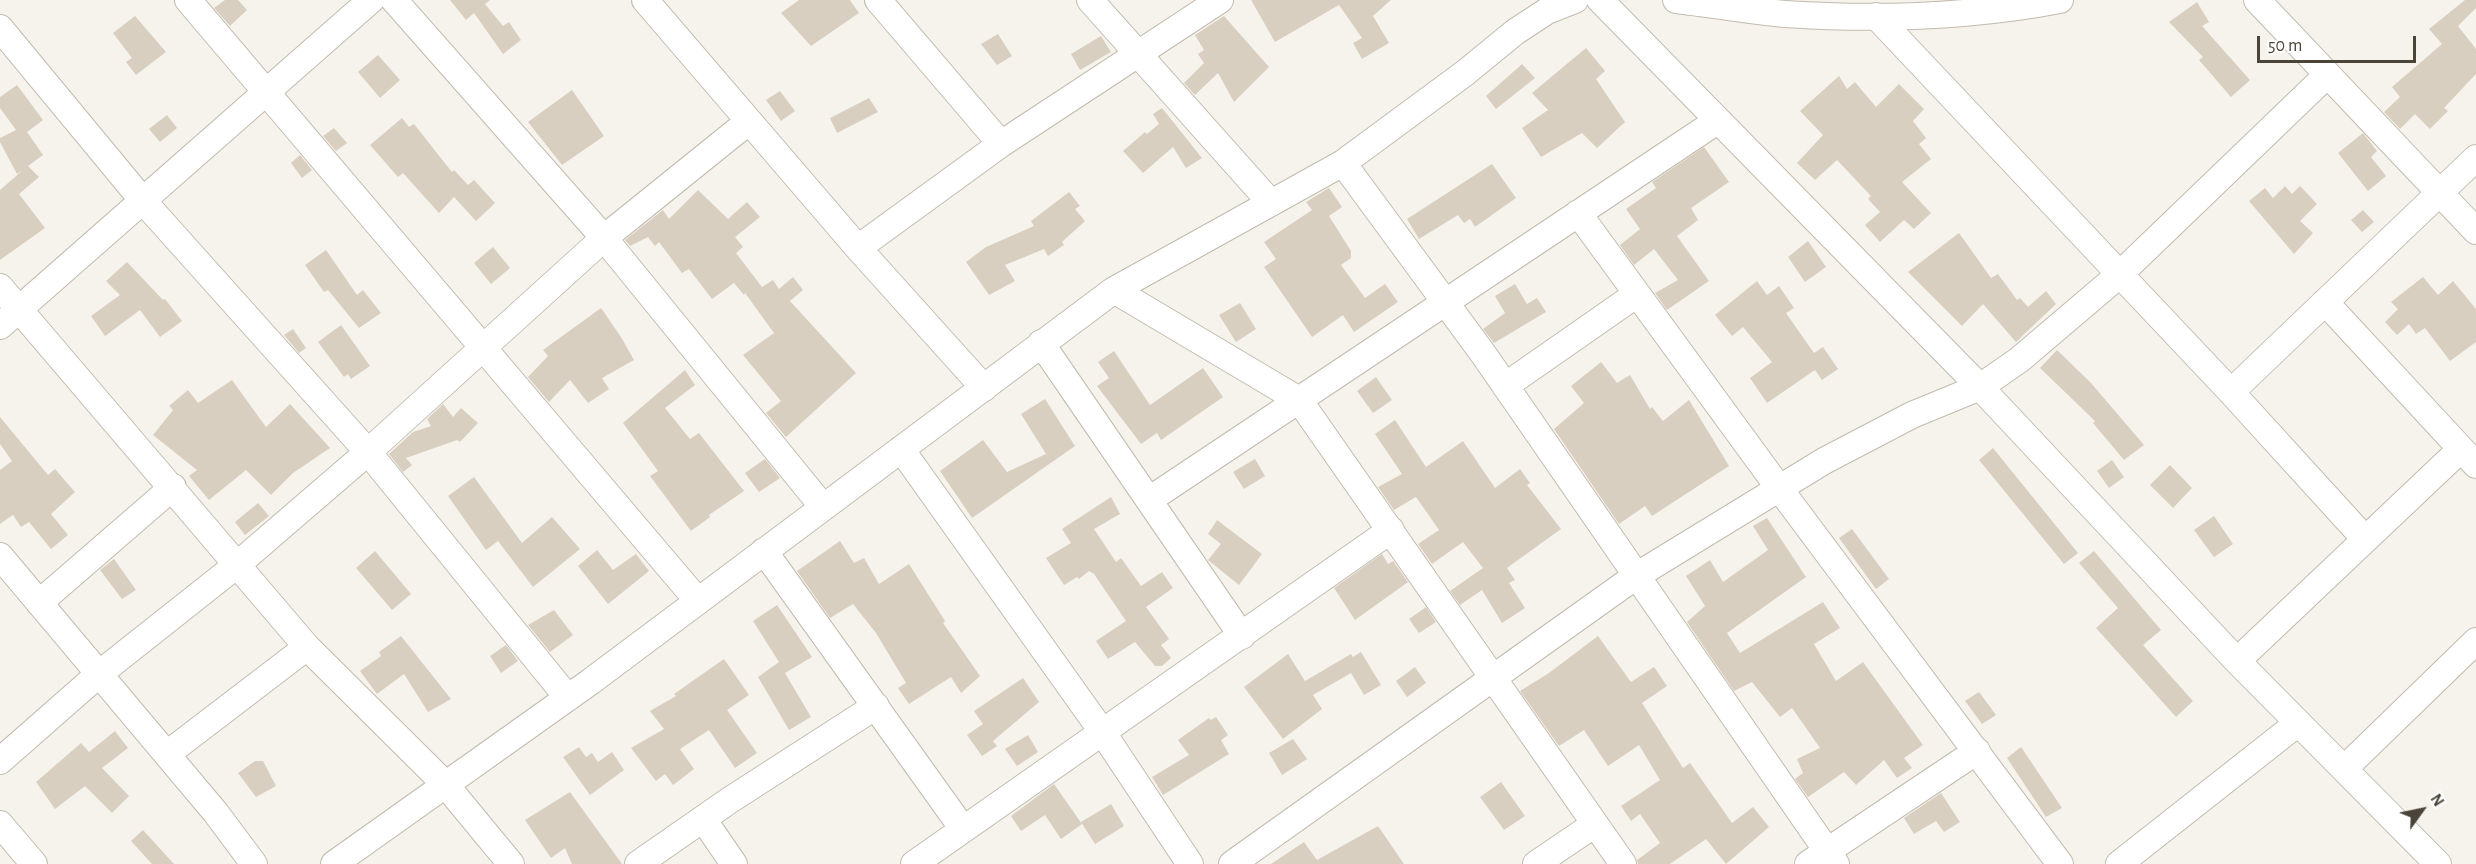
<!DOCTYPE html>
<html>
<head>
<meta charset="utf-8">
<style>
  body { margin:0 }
  #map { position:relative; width:2476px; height:864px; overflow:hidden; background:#f6f3ec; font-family:"Alegreya Sans",sans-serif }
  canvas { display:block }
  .north { position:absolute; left:2392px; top:780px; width:60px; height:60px; -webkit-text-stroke:4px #fff; paint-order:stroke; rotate:57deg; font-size:16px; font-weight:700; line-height:24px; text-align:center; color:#4b4439 }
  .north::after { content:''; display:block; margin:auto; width:21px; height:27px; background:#4b4439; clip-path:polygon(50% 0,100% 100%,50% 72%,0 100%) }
  .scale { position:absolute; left:2257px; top:36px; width:159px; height:27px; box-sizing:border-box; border:3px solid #4b4439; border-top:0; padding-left:8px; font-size:18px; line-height:21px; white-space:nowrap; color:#4b4439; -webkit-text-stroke:4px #fff; paint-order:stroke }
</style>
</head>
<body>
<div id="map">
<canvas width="2476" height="864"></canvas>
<div class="north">N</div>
<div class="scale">50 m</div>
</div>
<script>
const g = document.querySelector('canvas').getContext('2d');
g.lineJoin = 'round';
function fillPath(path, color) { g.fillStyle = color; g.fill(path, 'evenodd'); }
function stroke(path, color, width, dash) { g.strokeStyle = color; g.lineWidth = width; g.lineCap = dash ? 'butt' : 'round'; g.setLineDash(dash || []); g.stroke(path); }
fillPath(new Path2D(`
  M 225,0 L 238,0 L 247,10 L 230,26 L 214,8 Z
  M 450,0 L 490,0 L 485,4 L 503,26 L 509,22 L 521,40 L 503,54 L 474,13 L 466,20 Z
  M 799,0 L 850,0 L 859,13 L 811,46 L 781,13 Z
  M 1251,0 L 1391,0 L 1373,16 L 1389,43 L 1362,59 L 1353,43 L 1362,38 L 1339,5 L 1275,42 Z
  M 2465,0 L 2476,0 L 2476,8 L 2458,26 L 2476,49 L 2476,74 L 2444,108 L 2448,111 L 2430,129 L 2415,114 L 2400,129 L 2384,112 L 2400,97 L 2392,87 L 2442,44 L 2429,29 Z
  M 2197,2 L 2209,22 L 2202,26 L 2250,80 L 2231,97 L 2199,60 L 2203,57 L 2169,22 Z
  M 135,16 L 166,52 L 136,75 L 126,62 L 132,58 L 113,33 Z
  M 1224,16 L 1269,67 L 1234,102 L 1218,73 L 1195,95 L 1184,83 L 1204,63 L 1198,54 L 1204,50 L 1195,35 Z
  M 998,34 L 1012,56 L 997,65 L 981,44 Z
  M 1101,36 L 1111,52 L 1080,70 L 1071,54 Z
  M 1586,48 L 1605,71 L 1596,79 L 1625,122 L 1597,148 L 1582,133 L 1541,157 L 1522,128 L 1548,110 L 1532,93 Z
  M 378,55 L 400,80 L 380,98 L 358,72 Z
  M 1522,64 L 1535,78 L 1496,109 L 1486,96 Z
  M 1839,76 L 1847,89 L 1855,82 L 1876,107 L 1899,84 L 1924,109 L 1913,121 L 1926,138 L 1919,144 L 1931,159 L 1902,182 L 1931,213 L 1914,229 L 1904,220 L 1880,242 L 1865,225 L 1880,212 L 1868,199 L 1871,196 L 1837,160 L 1815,180 L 1797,163 L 1823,135 L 1800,111 Z
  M 17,85 L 43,120 L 27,132 L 43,155 L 28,166 L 39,177 L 19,194 L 45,228 L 0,260 L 0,190 L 23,170 L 17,174 L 0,142 L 0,138 L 16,130 L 0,108 L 0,97 Z
  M 572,90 L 604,136 L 562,165 L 528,122 Z
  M 780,91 L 795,111 L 781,121 L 766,100 Z
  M 869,98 L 878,112 L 837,133 L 830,118 Z
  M 1162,108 L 1202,158 L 1186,168 L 1173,147 L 1143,173 L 1123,151 L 1145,132 L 1147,134 L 1159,124 L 1153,114 Z
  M 167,115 L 177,128 L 160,142 L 149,129 Z
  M 402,118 L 409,127 L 414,124 L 452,172 L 454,170 L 468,185 L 474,180 L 495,203 L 476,221 L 454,197 L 439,213 L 403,173 L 398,177 L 370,145 Z
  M 334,128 L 347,143 L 336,151 L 323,136 Z
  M 2363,133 L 2377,151 L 2371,157 L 2386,176 L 2368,191 L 2338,153 Z
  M 1704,147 L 1729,182 L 1691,208 L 1698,220 L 1677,236 L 1709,281 L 1667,310 L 1655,293 L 1678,280 L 1654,249 L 1634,265 L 1620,245 L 1640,229 L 1626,209 L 1656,188 L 1652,182 Z
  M 300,155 L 312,170 L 302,178 L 291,163 Z
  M 1492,164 L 1516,198 L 1475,227 L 1470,219 L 1464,223 L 1458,215 L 1419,239 L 1407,219 Z
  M 2285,186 L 2292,194 L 2300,186 L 2317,204 L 2300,221 L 2313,233 L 2294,254 L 2249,201 L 2265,188 L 2273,198 Z
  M 1329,188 L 1342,207 L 1329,216 L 1351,251 L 1351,258 L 1341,265 L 1365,298 L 1385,284 L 1398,302 L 1354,332 L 1343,315 L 1312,337 L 1264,267 L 1276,259 L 1264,242 L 1312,210 L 1306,202 Z
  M 698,190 L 728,219 L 747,202 L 760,217 L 735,237 L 743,247 L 736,253 L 762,287 L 773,280 L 779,289 L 793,277 L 803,290 L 790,301 L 856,373 L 786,437 L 766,413 L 781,401 L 743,355 L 774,333 L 745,293 L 744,295 L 734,283 L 712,299 L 689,269 L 682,273 L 659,242 L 655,246 L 648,237 L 630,246 L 625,240 L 663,210 L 669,219 Z
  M 1069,192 L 1080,206 L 1075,209 L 1085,221 L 1062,242 L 1064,245 L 1048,256 L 1044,249 L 1005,265 L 1015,281 L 989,295 L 966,262 L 986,247 L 1034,226 L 1031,221 Z
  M 2363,210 L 2374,222 L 2362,232 L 2351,220 Z
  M 1959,233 L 1991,278 L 1998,274 L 2017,300 L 2020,298 L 2028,307 L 2046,291 L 2056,304 L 2016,342 L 1983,304 L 1962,326 L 1908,272 Z
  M 1808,241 L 1826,267 L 1805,282 L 1788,257 Z
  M 493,247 L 510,268 L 491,284 L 474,263 Z
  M 326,250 L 357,295 L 363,290 L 381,313 L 359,328 L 328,290 L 324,292 L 305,265 Z
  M 127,262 L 163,300 L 165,299 L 182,321 L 160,337 L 140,310 L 105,336 L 91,316 L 120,295 L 106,281 Z
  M 2423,277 L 2438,295 L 2453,281 L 2476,309 L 2476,342 L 2450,361 L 2425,328 L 2416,334 L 2409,324 L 2397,335 L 2385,322 L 2398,309 L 2391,302 Z
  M 1757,281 L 1767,295 L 1779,286 L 1794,308 L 1786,313 L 1814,353 L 1823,347 L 1838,369 L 1822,380 L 1815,370 L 1767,403 L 1750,378 L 1772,362 L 1743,327 L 1732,336 L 1715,315 Z
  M 1515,284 L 1527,304 L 1537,298 L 1546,312 L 1494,343 L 1483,329 L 1505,313 L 1495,296 Z
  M 1240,303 L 1256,329 L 1236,342 L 1219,315 Z
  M 601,308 L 621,337 L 634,360 L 602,378 L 609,389 L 588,403 L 570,380 L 549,402 L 528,377 L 548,356 L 543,350 Z
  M 341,325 L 370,366 L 351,379 L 348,374 L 344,377 L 318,342 Z
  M 293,329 L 306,348 L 299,353 L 284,335 Z
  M 2057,350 L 2091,383 L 2144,445 L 2124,460 L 2093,423 L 2095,421 L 2040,368 Z
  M 1114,351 L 1150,405 L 1203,368 L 1223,397 L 1161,440 L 1157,433 L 1141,444 L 1097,386 L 1109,378 L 1098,362 Z
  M 1601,362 L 1617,383 L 1630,375 L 1650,409 L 1652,407 L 1663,421 L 1689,400 L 1729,466 L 1652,516 L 1645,506 L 1619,524 L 1554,429 L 1584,403 L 1571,386 Z
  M 685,370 L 695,385 L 665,408 L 690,439 L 699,433 L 744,491 L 709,515 L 710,517 L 691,531 L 650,476 L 658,471 L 623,423 Z
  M 1376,377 L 1392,400 L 1373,413 L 1357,391 Z
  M 232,380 L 266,427 L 290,404 L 330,448 L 293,473 L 271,495 L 246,470 L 209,500 L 189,476 L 197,470 L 153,435 L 173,410 L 169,406 L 188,390 L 198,403 Z
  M 1045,399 L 1075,446 L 972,518 L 940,471 L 983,440 L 1007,472 L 1046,454 L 1021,414 Z
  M 443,404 L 453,417 L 461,408 L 478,423 L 460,442 L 457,440 L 406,458 L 412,465 L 403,472 L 389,454 L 413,432 L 431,426 L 427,419 Z
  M 0,417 L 48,475 L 55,469 L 75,492 L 51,514 L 68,535 L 51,549 L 29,522 L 21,527 L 13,515 L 0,524 L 0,470 L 12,461 L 0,444 Z
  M 1395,420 L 1426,467 L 1463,441 L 1495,488 L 1520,469 L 1530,483 L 1527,485 L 1561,529 L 1507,568 L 1515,580 L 1509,583 L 1525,608 L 1502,623 L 1482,590 L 1460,605 L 1450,591 L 1483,568 L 1463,542 L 1432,564 L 1418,544 L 1439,530 L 1416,497 L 1394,510 L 1378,487 L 1402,474 L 1375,434 Z
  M 1993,448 L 2078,553 L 2064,564 L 1979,460 Z
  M 765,459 L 780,478 L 759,492 L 745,473 Z
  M 1255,459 L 1265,476 L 1244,489 L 1233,472 Z
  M 2112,460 L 2124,477 L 2109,488 L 2097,471 Z
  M 2170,465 L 2192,488 L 2173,508 L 2150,485 Z
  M 474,477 L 522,543 L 552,517 L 580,549 L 533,587 L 498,541 L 486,550 L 448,496 Z
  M 1111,497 L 1120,514 L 1094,529 L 1116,562 L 1121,558 L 1141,586 L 1162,572 L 1173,588 L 1146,607 L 1169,639 L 1161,645 L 1171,658 L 1162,666 L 1155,666 L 1135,642 L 1108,659 L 1096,641 L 1126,621 L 1094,574 L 1089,571 L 1079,579 L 1077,577 L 1064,585 L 1046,558 L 1071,543 L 1062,529 Z
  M 258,503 L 269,516 L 245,535 L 235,522 Z
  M 2214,516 L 2233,544 L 2214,557 L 2194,530 Z
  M 1767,518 L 1806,577 L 1727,633 L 1740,653 L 1823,602 L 1840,628 L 1814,644 L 1836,681 L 1863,662 L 1923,745 L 1904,758 L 1912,768 L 1897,778 L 1884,760 L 1856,785 L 1844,772 L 1808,797 L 1795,779 L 1803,773 L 1797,759 L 1820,748 L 1792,708 L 1780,717 L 1752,682 L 1734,691 L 1687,622 L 1705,606 L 1686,576 L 1710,560 L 1723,582 L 1768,550 L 1753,526 Z
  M 1217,520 L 1262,554 L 1239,585 L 1208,560 L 1221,544 L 1208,534 Z
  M 1852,529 L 1889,579 L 1876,589 L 1839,538 Z
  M 840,541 L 854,563 L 864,558 L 879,584 L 909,564 L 945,621 L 943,623 L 980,676 L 961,693 L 951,677 L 909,704 L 898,688 L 906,683 L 876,633 L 853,604 L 830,618 L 797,571 Z
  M 597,550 L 613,570 L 636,554 L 649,571 L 608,604 L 578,566 Z
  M 375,551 L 411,594 L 392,610 L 356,568 Z
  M 2094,551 L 2161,630 L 2143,645 L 2193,701 L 2176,717 L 2096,628 L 2118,608 L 2079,563 Z
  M 1382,554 L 1388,564 L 1393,561 L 1408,582 L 1355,620 L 1334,588 Z
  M 114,559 L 136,590 L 122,599 L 100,570 Z
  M 777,605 L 812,657 L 785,673 L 811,717 L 789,730 L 758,677 L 779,662 L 753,621 Z
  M 1426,607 L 1436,622 L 1419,633 L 1409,619 Z
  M 554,610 L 573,635 L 550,652 L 528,625 Z
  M 401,636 L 451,699 L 428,712 L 404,674 L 377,694 L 360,671 L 381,656 L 379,652 Z
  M 1598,636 L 1631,682 L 1654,667 L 1667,686 L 1642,703 L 1683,768 L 1690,763 L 1732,823 L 1753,807 L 1769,827 L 1726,864 L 1706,839 L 1670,864 L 1638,864 L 1637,860 L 1660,843 L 1640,814 L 1631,821 L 1621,806 L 1660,780 L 1639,745 L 1608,766 L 1584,730 L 1559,746 L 1520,691 L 1549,673 Z
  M 506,645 L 518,661 L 501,673 L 490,656 Z
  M 1361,652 L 1381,685 L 1364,695 L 1351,673 L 1313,695 L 1322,709 L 1283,739 L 1244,687 L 1288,654 L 1305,681 L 1351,654 L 1353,657 Z
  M 724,659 L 749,695 L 727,710 L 757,753 L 735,768 L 709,730 L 680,749 L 694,769 L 673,785 L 665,774 L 656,781 L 631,748 L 664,729 L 650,711 L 676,696 L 674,694 Z
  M 1415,667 L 1426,683 L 1407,697 L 1396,681 Z
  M 1023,678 L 1039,702 L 993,741 L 997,746 L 982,756 L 967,735 L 983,724 L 974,711 Z
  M 1979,692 L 1996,715 L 1982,724 L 1965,701 Z
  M 1216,717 L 1228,735 L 1221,740 L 1229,754 L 1163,795 L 1152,777 L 1189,755 L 1178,740 L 1209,718 L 1211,720 Z
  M 115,731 L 128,748 L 102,768 L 129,796 L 112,813 L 85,786 L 55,809 L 36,782 L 81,743 L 89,752 Z
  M 1028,735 L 1038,752 L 1017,766 L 1005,749 Z
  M 1293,739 L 1307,759 L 1282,775 L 1269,753 Z
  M 579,747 L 586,757 L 592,753 L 598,762 L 612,752 L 624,770 L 590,795 L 563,757 Z
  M 2021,747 L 2062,808 L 2046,817 L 2007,758 Z
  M 255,761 L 263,761 L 276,786 L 256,797 L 238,773 Z
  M 1501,782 L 1525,816 L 1504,830 L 1480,797 Z
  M 1054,784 L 1082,824 L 1061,839 L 1045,815 L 1021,831 L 1011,816 Z
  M 570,792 L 622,864 L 572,864 L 565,848 L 551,858 L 525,820 Z
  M 1941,793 L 1960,822 L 1944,832 L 1936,821 L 1914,834 L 1904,818 Z
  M 1111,804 L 1124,826 L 1095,844 L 1081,822 Z
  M 1378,826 L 1404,864 L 1271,864 L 1304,842 L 1317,860 Z
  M 143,830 L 174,864 L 152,864 L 131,841 Z`), '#d8cfc1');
const minor = new Path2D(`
  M 188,0 L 698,601
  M 394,0 L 604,238 L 823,507
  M 645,0 L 858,248 L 984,388
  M 878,0 L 1001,144
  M 1090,0 L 1271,203
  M 1600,0 L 1980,387 L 2237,661 L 2438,864
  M 1676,0 C 1712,4 1749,11 1785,14 C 1876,20 1970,17 2060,0
  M 2257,0 L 2476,231
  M 1876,16 L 2231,392 L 2365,539
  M 0,28 L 144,202 L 368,452 L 568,698
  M 1343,163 L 1484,355 L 1836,864
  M 1578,213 L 1779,488 L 2060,864
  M 858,248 L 1001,144 L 1220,0
  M 0,287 L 307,647 L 445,784 L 511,864
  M 1114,290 L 1299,400 L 1623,864
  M 2325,302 L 2476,465
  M 0,326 L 371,0
  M 1041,343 L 1242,636
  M 1505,386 L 1637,294
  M 2231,392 L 2476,158
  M 901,449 L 1101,730 L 1190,864
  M 1149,500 L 1717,121
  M 764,551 L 963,829
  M 0,556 L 216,813 L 254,864
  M 39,603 L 173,487
  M 2237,661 L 2461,449
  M 167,754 L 307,647
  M 0,761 L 99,674 L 238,564 L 368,452 L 604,238 L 748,122
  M 2345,768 L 2476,641
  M 703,819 L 734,864
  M 0,824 L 34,864
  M 334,864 L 590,682 L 1114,290 L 1343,163 L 1465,73 L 1515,32 L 1547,11 L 1575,0
  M 638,864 L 730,800 L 876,706
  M 914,864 L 1391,530
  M 1232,864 L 1636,576 L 1824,461 L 1912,415 L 1980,387 L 2019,360 L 2119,275 L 2327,75
  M 1536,864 L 1595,824
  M 1808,864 L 1977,751
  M 2119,864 L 2298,723`);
stroke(minor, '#c2bbae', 28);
stroke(minor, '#fff', 26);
</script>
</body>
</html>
